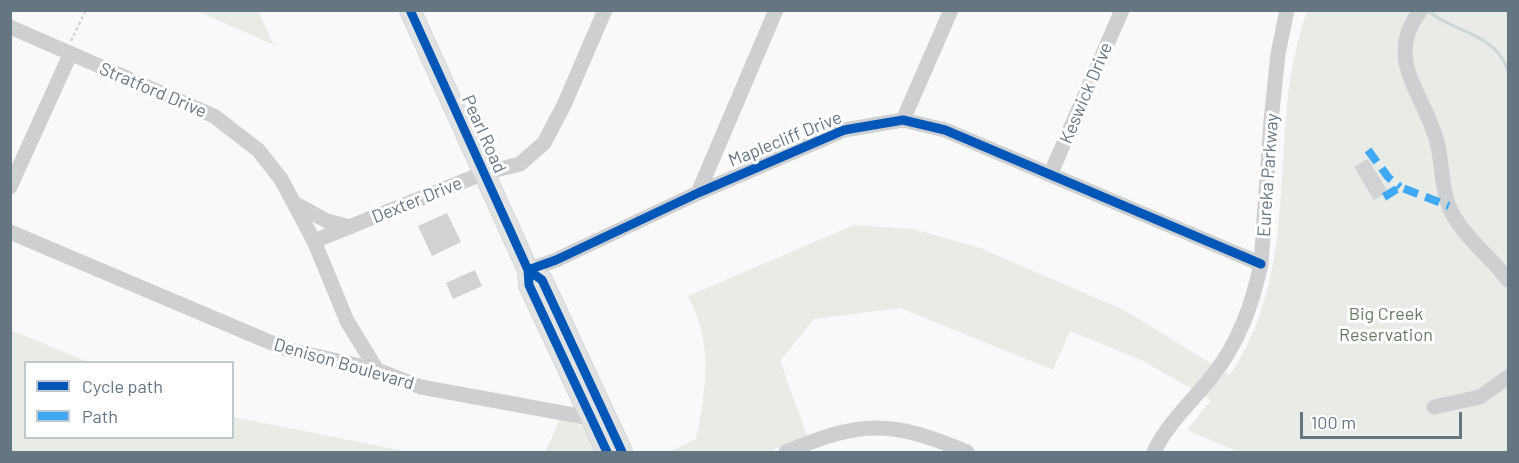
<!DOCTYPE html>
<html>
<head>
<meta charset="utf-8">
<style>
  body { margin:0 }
  #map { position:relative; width:1519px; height:463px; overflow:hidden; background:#f9f9f9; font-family:Barlow,sans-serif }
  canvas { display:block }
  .frame { position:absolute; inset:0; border:12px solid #657683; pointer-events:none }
  .legend { position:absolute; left:24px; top:361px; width:210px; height:78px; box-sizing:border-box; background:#fff; border:2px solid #c1c8cd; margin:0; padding:8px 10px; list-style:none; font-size:18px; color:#657683 }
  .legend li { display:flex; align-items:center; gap:12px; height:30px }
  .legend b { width:30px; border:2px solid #c1c8cd }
  .scale { position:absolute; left:1300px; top:412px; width:162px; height:27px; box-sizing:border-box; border:3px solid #657683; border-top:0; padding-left:8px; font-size:18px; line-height:21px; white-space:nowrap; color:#657683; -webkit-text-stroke:4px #fff; paint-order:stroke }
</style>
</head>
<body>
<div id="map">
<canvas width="1519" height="463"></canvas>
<div class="frame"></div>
<ul class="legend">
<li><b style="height:8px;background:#0057b8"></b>Cycle path</li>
<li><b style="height:8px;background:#3fa9f5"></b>Path</li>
</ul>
<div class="scale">100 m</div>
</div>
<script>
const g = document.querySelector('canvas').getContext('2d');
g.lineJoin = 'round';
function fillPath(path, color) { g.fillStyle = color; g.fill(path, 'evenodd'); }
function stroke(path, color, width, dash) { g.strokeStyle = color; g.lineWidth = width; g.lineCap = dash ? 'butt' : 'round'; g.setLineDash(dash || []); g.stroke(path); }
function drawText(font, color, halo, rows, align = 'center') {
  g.font = font + ' Barlow,sans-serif'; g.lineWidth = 6; g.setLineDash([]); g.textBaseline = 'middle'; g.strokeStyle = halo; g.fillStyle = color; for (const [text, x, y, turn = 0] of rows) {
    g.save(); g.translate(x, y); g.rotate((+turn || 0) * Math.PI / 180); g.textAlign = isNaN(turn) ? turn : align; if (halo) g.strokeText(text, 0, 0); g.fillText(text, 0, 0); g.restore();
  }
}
fillPath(new Path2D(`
  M 197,11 L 258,11 L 274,45 Z
  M 1307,11 L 1508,11 L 1508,452 L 1238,452 L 1187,430 L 1211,400 L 1143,361 L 1070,331 L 1053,370 L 900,308 L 814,319 L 780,361 L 807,435 L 769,452 L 669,452 L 696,439 C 706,387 714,346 688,296 L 854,225 L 913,229 L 980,248 L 1124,310 L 1230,375 C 1286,291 1278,200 1287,105 C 1290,72 1297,41 1307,11 Z
  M 11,330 L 88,362 L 26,362 L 26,438 L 232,438 L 233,417 L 410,452 L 11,452 Z
  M 560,419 L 586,427 L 597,452 L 545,452 Z`), '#e8ebe6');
stroke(new Path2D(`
  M 1427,10 C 1455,34 1495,32 1508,71`), '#ced6d9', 3);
fillPath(new Path2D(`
  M 1368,159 L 1388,192 L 1374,200 L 1354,167 Z
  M 447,213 L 461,242 L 432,256 L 418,226 Z
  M 475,270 L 482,286 L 453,299 L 446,283 Z`), '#d0d2d3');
const major = new Path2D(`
  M 410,10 L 528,270 L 529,285 L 607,452
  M 528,270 L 542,280 L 622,452`);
stroke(major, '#d5d6d7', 22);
stroke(new Path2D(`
  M 71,41 L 86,10`), '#cbcccd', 2, [3, 3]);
stroke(new Path2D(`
  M 1421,10 C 1382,59 1425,94 1437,142 C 1443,165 1441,192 1452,213 C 1466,239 1491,257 1508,280
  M 10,27 L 214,116 L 258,150 L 281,179 L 314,241 L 347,321 L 377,370
  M 903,120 L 951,10
  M 1050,175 L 1122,10
  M 10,187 L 70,55
  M 698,193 L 776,10
  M 294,203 L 327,221 L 350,227
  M 10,232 L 286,349 L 377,370 L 421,387 L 590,418
  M 314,241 L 484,173 L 520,164 L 544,143 L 564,105 L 605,10
  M 528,270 L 556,260 L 698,193 L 844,130 L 903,120 L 945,130 L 1261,264
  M 1434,407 L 1480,397 L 1508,377
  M 786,452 C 862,420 891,420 967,452
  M 1154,452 C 1168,422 1193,401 1213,375 C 1239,342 1252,305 1261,264 L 1271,121 L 1278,54 L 1287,10`), '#cecfd0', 15);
stroke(major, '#e1e2e2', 20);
stroke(new Path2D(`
  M 1368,150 L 1388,177 L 1400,187
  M 1384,197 L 1400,187 L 1449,206`), '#3fa9f5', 8, [15, 8]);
stroke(new Path2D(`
  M 410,10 L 528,270 L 529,285 L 607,452
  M 528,270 L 556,260 L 698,193 L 844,130 L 903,120 L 945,130 L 1261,264
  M 528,270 L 542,280 L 622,452`), '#0057b8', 9);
drawText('18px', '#657683', '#fff', [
  ["Stratford Drive",153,90,23],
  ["Keswick Drive",1086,93,-67],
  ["Pearl Road",484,134,66],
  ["Maplecliff Drive",785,139,-22],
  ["Eureka Parkway",1268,175,-86],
  ["Dexter Drive",417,200,-22],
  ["Denison Boulevard",344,364,16]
]);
drawText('18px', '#687a64', '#fff', [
  ["Big Creek",1386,314],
  ["Reservation",1386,335]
]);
</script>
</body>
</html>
